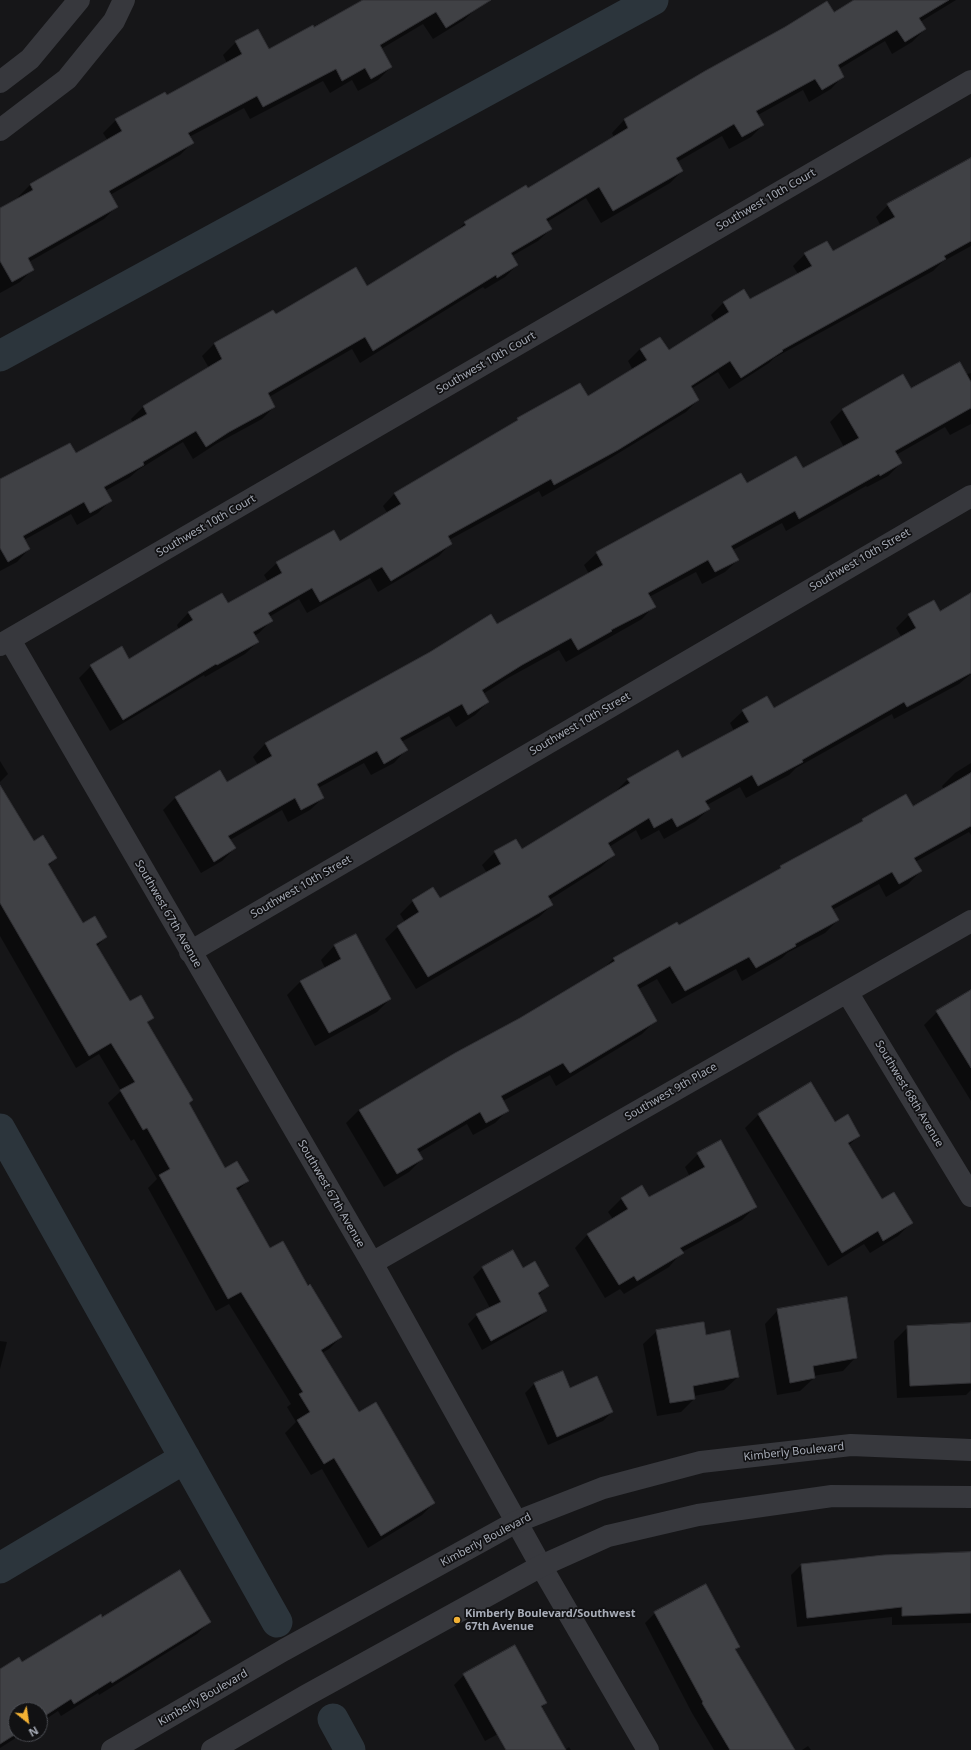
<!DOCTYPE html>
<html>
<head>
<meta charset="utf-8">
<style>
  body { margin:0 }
  #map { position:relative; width:971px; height:1750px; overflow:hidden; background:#161618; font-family:"Noto Sans",sans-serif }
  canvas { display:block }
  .north { position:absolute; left:8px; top:1702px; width:40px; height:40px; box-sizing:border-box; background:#111113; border:1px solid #4d4f55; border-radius:50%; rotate:150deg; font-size:11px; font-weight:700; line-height:16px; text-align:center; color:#a8adb8 }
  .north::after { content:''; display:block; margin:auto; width:14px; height:18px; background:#f2b134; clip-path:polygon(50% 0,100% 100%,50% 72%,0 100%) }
</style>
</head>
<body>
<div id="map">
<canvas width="971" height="1750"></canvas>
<div class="north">N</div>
</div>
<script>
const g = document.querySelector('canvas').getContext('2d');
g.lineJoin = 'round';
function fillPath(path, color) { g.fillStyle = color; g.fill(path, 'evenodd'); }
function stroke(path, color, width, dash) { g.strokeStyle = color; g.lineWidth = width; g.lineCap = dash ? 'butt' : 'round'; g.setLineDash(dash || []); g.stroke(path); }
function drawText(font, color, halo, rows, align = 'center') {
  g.font = font + ' "Noto Sans",sans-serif'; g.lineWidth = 3.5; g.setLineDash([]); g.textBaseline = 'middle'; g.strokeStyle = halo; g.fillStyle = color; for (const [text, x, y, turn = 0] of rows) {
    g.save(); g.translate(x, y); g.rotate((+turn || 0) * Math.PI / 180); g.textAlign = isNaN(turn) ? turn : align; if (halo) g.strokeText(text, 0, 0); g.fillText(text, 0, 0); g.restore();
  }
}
fillPath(new Path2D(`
  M 365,0 L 485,0 L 464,20 L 433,39 L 423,24 L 381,49 L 391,67 L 378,80 L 358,91 L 352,80 L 330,93 L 323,81 L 250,119 L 244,108 L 189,137 L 192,143 L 180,155 L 110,195 L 116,207 L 104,219 L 29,262 L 33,269 L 20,282 L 0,293 L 0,209 L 19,199 L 18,197 L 31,184 L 108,141 L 103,133 L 116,120 L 167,97 L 227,63 L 223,55 L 236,42 L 269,50 L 314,28 Z
  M 856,0 L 956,0 L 920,22 L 925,29 L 912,42 L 892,54 L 885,41 L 839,69 L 843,76 L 831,89 L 809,102 L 803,90 L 758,115 L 763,125 L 751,137 L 729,149 L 722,136 L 677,162 L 682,171 L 670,183 L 601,223 L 586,198 L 547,222 L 551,229 L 538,241 L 512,256 L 517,265 L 505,277 L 485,289 L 483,287 L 360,363 L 352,349 L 269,397 L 274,407 L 262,419 L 216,444 L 193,459 L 183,442 L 138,470 L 130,477 L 105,491 L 110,501 L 98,513 L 77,525 L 71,514 L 24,540 L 29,549 L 17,562 L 0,571 L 0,480 L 33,461 L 34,463 L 75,455 L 133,423 L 131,419 L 143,407 L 209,368 L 202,356 L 214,344 L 273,311 L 275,316 L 367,287 L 452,235 L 465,223 L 527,189 L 614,137 L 612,133 L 624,120 L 705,72 L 834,13 Z
  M 971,159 L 971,246 L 942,262 L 933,271 L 774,358 L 769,363 L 729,389 L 718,372 L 691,389 L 698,400 L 686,412 L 604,462 L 542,497 L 539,491 L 449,540 L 451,543 L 439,556 L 378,592 L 370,578 L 307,613 L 299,599 L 269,617 L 271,621 L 259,633 L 254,636 L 258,642 L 245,654 L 205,677 L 204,675 L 110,731 L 79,678 L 91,666 L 129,660 L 179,630 L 177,625 L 189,612 L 227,605 L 268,582 L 264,575 L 277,563 L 340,542 L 388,514 L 383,506 L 395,493 L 512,425 L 518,419 L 587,397 L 633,370 L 628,361 L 640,349 L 668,351 L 715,322 L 711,315 L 723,303 L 743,290 L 750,301 L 798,274 L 793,266 L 805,254 L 833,252 L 881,226 L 876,217 L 888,205 Z
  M 971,373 L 971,424 L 950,435 L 945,427 L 896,455 L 901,463 L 888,476 L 867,487 L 866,486 L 786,531 L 782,523 L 733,550 L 738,560 L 725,572 L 702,584 L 696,572 L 649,597 L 654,606 L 642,619 L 566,662 L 559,650 L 508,678 L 483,694 L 488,702 L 475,715 L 456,727 L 449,716 L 401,742 L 406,750 L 394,763 L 371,775 L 364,763 L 318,788 L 323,798 L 310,810 L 288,822 L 282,810 L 230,840 L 235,848 L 222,861 L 201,873 L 163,810 L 176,797 L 226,784 L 258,765 L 253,757 L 265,744 L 431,653 L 497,626 L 589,574 L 584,565 L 597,553 L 746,484 L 802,469 L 844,447 L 830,422 L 843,409 Z
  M 971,594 L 971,674 L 959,684 L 894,719 L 892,714 L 796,768 L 789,775 L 746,798 L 740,787 L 707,805 L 709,809 L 696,821 L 664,839 L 659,830 L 641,840 L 636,830 L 609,847 L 614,855 L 601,867 L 549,900 L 552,905 L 539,917 L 416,989 L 385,939 L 398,927 L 405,922 L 400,914 L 413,901 L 440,900 L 487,873 L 482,865 L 495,852 L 521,850 L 615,792 L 628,779 L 682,760 L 734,731 L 730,723 L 743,711 L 773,709 L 902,638 L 896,628 L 909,615 L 939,612 Z
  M 0,761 L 8,774 L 0,782 Z
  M 971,763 L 971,835 L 969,832 L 915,862 L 921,871 L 908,884 L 886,897 L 879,884 L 832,910 L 838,920 L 825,933 L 787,953 L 782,958 L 742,981 L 736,969 L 672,1004 L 657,979 L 639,989 L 655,1021 L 642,1034 L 556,1086 L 550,1075 L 503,1101 L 508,1110 L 495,1123 L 473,1135 L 467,1124 L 418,1153 L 422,1159 L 409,1172 L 384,1187 L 346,1123 L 359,1110 L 521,1019 L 602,970 L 614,958 L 679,926 L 776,872 L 781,867 L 858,825 L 863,820 L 913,808 L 944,790 L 942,786 L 955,773 Z
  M 0,787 L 33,842 L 56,858 L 48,866 L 82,925 L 106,937 L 96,947 L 130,1003 L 152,1018 L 147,1023 L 192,1100 L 188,1104 L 224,1169 L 248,1181 L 237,1191 L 269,1250 L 307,1287 L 341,1337 L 329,1349 L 322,1353 L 359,1414 L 434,1503 L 422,1515 L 368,1548 L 322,1469 L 311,1475 L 285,1433 L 296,1422 L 287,1407 L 291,1404 L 229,1304 L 216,1311 L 148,1188 L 157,1179 L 134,1139 L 131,1141 L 108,1103 L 121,1091 L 99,1054 L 76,1068 L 0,936 Z
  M 355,935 L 390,999 L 377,1012 L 315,1046 L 287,995 L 301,981 L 325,968 L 321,960 L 334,946 Z
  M 971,993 L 971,1101 L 924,1025 L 937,1012 Z
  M 811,1084 L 835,1123 L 859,1136 L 848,1146 L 882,1200 L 912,1222 L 898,1236 L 870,1253 L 864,1244 L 828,1266 L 745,1128 L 758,1115 Z
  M 698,1154 L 756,1206 L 742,1220 L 682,1252 L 669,1267 L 624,1294 L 620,1289 L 605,1298 L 575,1248 L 588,1234 L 613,1219 L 608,1212 L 621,1199 L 642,1186 L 649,1198 L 690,1177 L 685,1167 Z
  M 513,1252 L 522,1269 L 547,1286 L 538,1296 L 546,1311 L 537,1319 L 482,1350 L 468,1324 L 477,1315 L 490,1308 L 473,1277 L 482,1268 Z
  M 778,1310 L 856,1357 L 843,1371 L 813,1376 L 814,1378 L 800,1391 L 777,1395 L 765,1324 Z
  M 971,1324 L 971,1390 L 966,1395 L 897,1398 L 894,1341 L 908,1327 Z
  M 657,1331 L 706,1336 L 738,1377 L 724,1390 L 694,1396 L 694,1399 L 681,1412 L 657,1416 L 643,1344 Z
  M 0,1341 L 7,1342 L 0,1369 Z
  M 562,1372 L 570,1389 L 612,1412 L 603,1421 L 548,1445 L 525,1393 L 534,1384 Z
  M 971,1553 L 971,1623 L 892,1625 L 892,1617 L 797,1627 L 791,1575 L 801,1565 Z
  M 655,1613 L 739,1646 L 735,1650 L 794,1750 L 714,1750 L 692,1713 L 645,1623 Z
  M 102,1618 L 210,1621 L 197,1634 L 99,1695 L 98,1693 L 61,1716 L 58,1711 L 40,1723 L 40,1710 L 16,1710 L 16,1734 L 22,1734 L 0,1748 L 0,1670 L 22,1663 Z
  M 464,1675 L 546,1703 L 541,1708 L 565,1750 L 569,1747 L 571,1750 L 508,1750 L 498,1734 L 485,1741 L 454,1685 Z
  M 808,1746 L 811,1750 L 802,1750 Z`), '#0007');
stroke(new Path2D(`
  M 0,356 L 653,0
  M 0,1129 L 277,1622
  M 0,1568 L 185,1458
  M 333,1719 L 350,1750`), '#2c353c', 31);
const building = new Path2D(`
  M 363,0 L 491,0 L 446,28 L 436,12 L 380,45 L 392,67 L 371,79 L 365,68 L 342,81 L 336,69 L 263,107 L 257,96 L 188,133 L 194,143 L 109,191 L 118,207 L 28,258 L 34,270 L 12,282 L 0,261 L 0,208 L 33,190 L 30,184 L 122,131 L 115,119 L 165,92 L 167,95 L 242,54 L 235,41 L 258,29 L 269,49 L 313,25 L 314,27 Z
  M 854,0 L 949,0 L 919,18 L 926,29 L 905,42 L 897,30 L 838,65 L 844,77 L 822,90 L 815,79 L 756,111 L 764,125 L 742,137 L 734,124 L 676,158 L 683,171 L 613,211 L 599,187 L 546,219 L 552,229 L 511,253 L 518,265 L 497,278 L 496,275 L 373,351 L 365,337 L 268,393 L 275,407 L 229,432 L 206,447 L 196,431 L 143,462 L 144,465 L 104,487 L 112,501 L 90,513 L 84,502 L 23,536 L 30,549 L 8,562 L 0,548 L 0,479 L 70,443 L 76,453 L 147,414 L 143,406 L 222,359 L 214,343 L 273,310 L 276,314 L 356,267 L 367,286 L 466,225 L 464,222 L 526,185 L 528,188 L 628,128 L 624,119 L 705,71 L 785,27 L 827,1 L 834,12 Z
  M 971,158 L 971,241 L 944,256 L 946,259 L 782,350 L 783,351 L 741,378 L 730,361 L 691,386 L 699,400 L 618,450 L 554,485 L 551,479 L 448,536 L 452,544 L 391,581 L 382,567 L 320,602 L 312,588 L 268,613 L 273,621 L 253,632 L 259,642 L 217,665 L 216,664 L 123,720 L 90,665 L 122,646 L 129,659 L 193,620 L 188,612 L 222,593 L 228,603 L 282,573 L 276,562 L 334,530 L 340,541 L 401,504 L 394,493 L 518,420 L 517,418 L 580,383 L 588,396 L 647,360 L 640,349 L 660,337 L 669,350 L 729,312 L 723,302 L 744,289 L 750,299 L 812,266 L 804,253 L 827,241 L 833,251 L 895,217 L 887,204 Z
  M 960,362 L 971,382 L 971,408 L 895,451 L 902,463 L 880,476 L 879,474 L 799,519 L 795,511 L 731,546 L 739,560 L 715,572 L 708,560 L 648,593 L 656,607 L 611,630 L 612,631 L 578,650 L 571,638 L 522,665 L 482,690 L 489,702 L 468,715 L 462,704 L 400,738 L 408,750 L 384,764 L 377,751 L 317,784 L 324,798 L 301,810 L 295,798 L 228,836 L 236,848 L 214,862 L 175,797 L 220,770 L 227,782 L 272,756 L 265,743 L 430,652 L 491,614 L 497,624 L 603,565 L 596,552 L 741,473 L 747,483 L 796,456 L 803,468 L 859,438 L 842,409 L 903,374 L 911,388 Z
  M 971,593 L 971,673 L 907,707 L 904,702 L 802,760 L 803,762 L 758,786 L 752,775 L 705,801 L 710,809 L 677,827 L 672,818 L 654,828 L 649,818 L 608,843 L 615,855 L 548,896 L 553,905 L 428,977 L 397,926 L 419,912 L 412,900 L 433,887 L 440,898 L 501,864 L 494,851 L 516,839 L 522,849 L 630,783 L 627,779 L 678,750 L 682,758 L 749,722 L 742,710 L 767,696 L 774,708 L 916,628 L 908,614 L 934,600 L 940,611 Z
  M 971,773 L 971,826 L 914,858 L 922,871 L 899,884 L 892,872 L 831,906 L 839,920 L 795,944 L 796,946 L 756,968 L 749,957 L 685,991 L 670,966 L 637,985 L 657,1021 L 570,1073 L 563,1063 L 501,1096 L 509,1111 L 486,1123 L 480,1112 L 417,1149 L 423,1159 L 397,1174 L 359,1110 L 455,1053 L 520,1018 L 615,961 L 613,958 L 677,922 L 679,925 L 781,868 L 780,866 L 863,821 L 862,819 L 906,794 L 913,806 Z
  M 0,785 L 34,841 L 43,835 L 57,858 L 48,864 L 83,923 L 95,916 L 107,937 L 96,944 L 130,1001 L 141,995 L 154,1018 L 147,1022 L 193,1100 L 189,1103 L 225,1168 L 237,1161 L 249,1181 L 236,1188 L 270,1248 L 283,1241 L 308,1286 L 310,1284 L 342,1337 L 321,1350 L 359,1412 L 376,1402 L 435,1503 L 381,1536 L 334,1458 L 324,1464 L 297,1420 L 310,1412 L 299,1394 L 303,1392 L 241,1292 L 228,1299 L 159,1175 L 170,1169 L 147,1128 L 143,1130 L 120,1090 L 135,1082 L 111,1043 L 89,1056 L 0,903 Z
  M 356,934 L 391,999 L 329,1033 L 300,981 L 341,959 L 334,945 Z
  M 971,990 L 971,1068 L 936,1011 Z
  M 811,1082 L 835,1122 L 848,1114 L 860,1136 L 848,1143 L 882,1199 L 894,1192 L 913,1223 L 883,1241 L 878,1231 L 842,1253 L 758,1114 Z
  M 721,1140 L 757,1207 L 680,1248 L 684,1253 L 637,1281 L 634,1276 L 619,1285 L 587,1234 L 628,1209 L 621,1198 L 642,1185 L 649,1197 L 705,1167 L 697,1153 Z
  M 513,1250 L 523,1268 L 535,1261 L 549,1286 L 538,1293 L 547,1311 L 491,1341 L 476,1314 L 501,1302 L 482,1267 Z
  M 847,1297 L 857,1358 L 813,1366 L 815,1378 L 790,1383 L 777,1309 Z
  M 702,1322 L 704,1322 L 706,1335 L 730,1330 L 739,1377 L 693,1386 L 695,1399 L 670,1403 L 656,1330 Z
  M 971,1323 L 971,1383 L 910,1386 L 907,1326 Z
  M 563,1371 L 570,1388 L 597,1376 L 613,1412 L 557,1437 L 534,1383 Z
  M 971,1552 L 971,1613 L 902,1616 L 902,1607 L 807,1618 L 801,1564 L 884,1555 Z
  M 180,1570 L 211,1622 L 112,1683 L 111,1681 L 74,1704 L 71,1699 L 40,1719 L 40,1710 L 16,1710 L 16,1734 L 0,1744 L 0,1669 L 19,1657 L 22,1662 L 101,1614 L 102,1617 Z
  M 706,1584 L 740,1647 L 735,1649 L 795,1750 L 730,1750 L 702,1703 L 703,1702 L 654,1612 Z
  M 515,1645 L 547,1703 L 541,1706 L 566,1750 L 506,1750 L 463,1674 Z`);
fillPath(building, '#404145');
stroke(building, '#303034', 1);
stroke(new Path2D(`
  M 10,640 L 372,1263 L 541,1566 L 648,1750
  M 0,645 L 971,81
  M 190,952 L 971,496
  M 847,992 L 971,1196
  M 372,1263 L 971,921`), '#37383d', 22);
stroke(new Path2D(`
  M 0,82 L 30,59 L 79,0
  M 0,130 L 67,79 L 114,21 L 124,0
  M 112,1750 L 284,1650 L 516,1522 L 603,1488 L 701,1462 L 851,1445 L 971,1450
  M 212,1750 L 307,1695 L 541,1566 L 608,1536 L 698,1515 L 832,1496 L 971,1497`), '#37383d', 22);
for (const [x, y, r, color] of [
  [457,1620,4,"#f2b134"]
]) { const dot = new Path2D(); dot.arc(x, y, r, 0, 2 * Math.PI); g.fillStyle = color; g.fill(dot); stroke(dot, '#111113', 1.5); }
drawText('11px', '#a8adb8', '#111113', [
  ["Southwest 10th Court",766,200,-30],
  ["Southwest 10th Court",486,363,-30],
  ["Southwest 10th Court",206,526,-30],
  ["Southwest 10th Street",860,560,-30],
  ["Southwest 10th Street",580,724,-30],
  ["Southwest 10th Street",301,887,-30],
  ["Southwest 67th Avenue",168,914,60],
  ["Southwest 9th Place",671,1092,-30],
  ["Southwest 68th Avenue",909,1094,59],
  ["Southwest 67th Avenue",331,1194,60],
  ["Kimberly Boulevard",794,1452,-6],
  ["Kimberly Boulevard",486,1540,-28],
  ["Kimberly Boulevard",203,1698,-30]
]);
drawText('bold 11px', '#a8adb8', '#111113', [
  ["Kimberly Boulevard/Southwest",465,1614],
  ["67th Avenue",465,1627]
], 'left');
</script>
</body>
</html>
